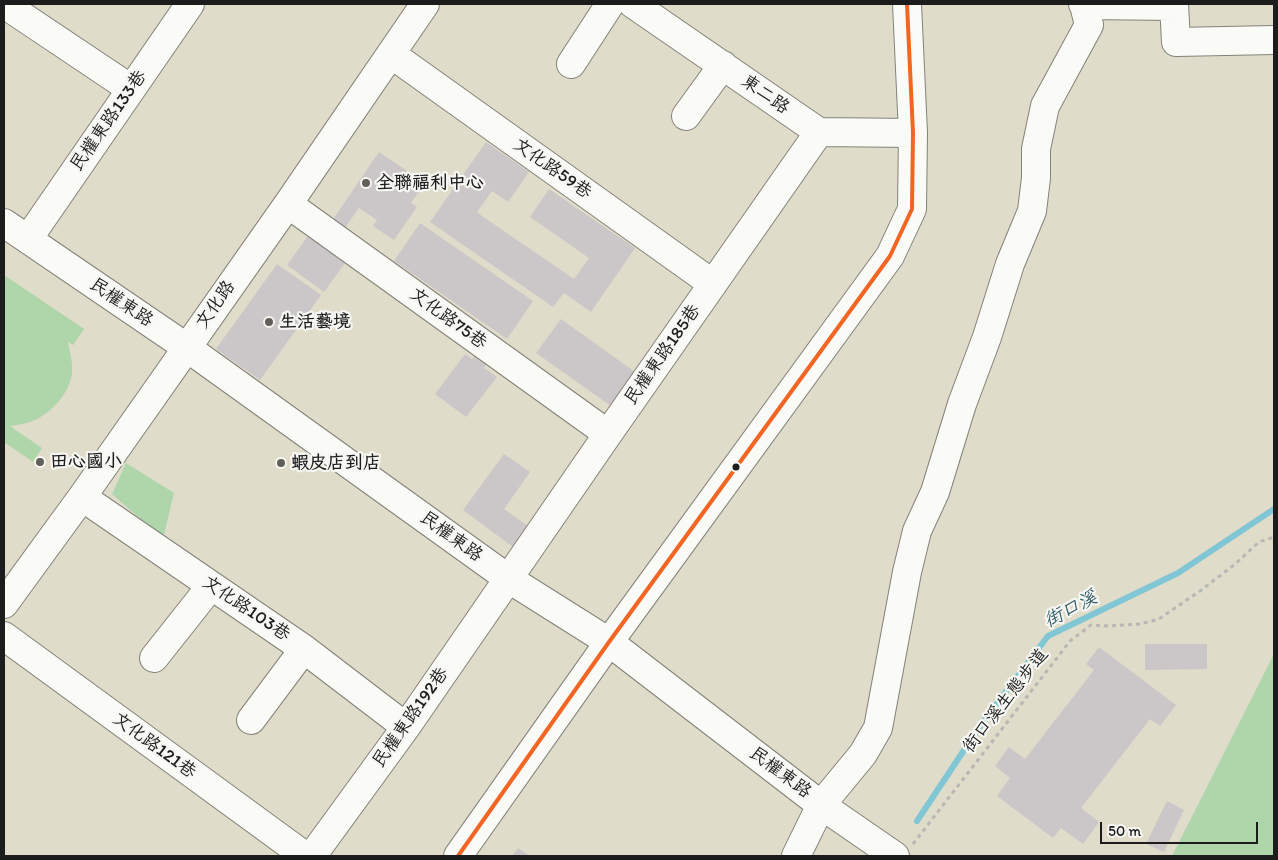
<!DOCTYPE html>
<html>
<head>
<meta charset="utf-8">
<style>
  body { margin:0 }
  #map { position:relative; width:1278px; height:860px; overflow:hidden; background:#dfdcca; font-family:Itim,sans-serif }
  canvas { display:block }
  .frame { position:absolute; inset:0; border:5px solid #1c1c1c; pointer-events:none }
  .scale { position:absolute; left:1100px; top:822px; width:158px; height:22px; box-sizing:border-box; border:2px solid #1c1c1c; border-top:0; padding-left:6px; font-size:15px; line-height:18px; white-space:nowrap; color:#1c1c1c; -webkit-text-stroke:4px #f6f6f2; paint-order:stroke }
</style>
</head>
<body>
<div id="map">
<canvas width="1278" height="860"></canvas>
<div class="frame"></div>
<div class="scale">50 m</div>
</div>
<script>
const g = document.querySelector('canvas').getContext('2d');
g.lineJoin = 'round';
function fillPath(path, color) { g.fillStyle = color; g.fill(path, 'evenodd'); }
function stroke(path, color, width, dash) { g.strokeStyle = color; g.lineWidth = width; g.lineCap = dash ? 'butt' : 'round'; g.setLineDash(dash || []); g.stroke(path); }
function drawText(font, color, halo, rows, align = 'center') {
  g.font = font + ' Itim,"LXGW WenKai TC",sans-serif'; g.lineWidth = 4.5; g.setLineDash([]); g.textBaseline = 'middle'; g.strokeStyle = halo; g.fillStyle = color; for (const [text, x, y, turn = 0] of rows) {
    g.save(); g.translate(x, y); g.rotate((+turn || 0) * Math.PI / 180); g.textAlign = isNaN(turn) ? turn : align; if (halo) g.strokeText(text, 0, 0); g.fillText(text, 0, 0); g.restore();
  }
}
fillPath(new Path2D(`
  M 4,275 L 84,329 L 73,345 L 68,342 C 70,352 73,363 72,373 C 70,392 53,411 37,419 C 29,423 19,425 10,426 L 42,448 L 33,462 L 4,442 Z
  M 126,463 L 174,493 L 163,539 L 112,494 Z
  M 1274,654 L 1274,856 L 1172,856 Z`), '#afd6aa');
stroke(new Path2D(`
  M 917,821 L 982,723 L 1048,636 L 1178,573 L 1274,509`), '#81c6d4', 6);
fillPath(new Path2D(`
  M 486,142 L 529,172 L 508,202 L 492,191 L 477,212 L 482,216 L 574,279 L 589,258 L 530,217 L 549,189 L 635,248 L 591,312 L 564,293 L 553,307 L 430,222 Z
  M 379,152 L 425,183 L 411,203 L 417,207 L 394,240 L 373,226 L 377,220 L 359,208 L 339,236 L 327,228 Z
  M 420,223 L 533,301 L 507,339 L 394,261 Z
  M 313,229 L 350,256 L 324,292 L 287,265 Z
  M 277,264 L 321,295 L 260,380 L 216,349 Z
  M 561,319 L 642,377 L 618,411 L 536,353 Z
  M 479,349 L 491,358 L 484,368 L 497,377 L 466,417 L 435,394 L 465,354 L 472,359 Z
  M 504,454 L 530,472 L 504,509 L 528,526 L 513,547 L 463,510 Z
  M 1145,644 L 1207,644 L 1207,669 L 1145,670 Z
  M 1099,647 L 1176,705 L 1160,726 L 1150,719 L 1081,808 L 1099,822 L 1083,844 L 1061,828 L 1053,838 L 997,796 L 1010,778 L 995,766 L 1009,747 L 1025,759 L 1094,670 L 1086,664 Z
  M 1167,801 L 1184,810 L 1164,852 L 1146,844 Z
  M 518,848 L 530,856 L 512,856 Z`), '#cbc7c8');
const minor = new Path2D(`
  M 4,4 L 131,89
  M 633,4 L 819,132 L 913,133
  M 1083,4 L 1084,5 L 1174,6
  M 1174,4 L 1176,42 L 1274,40
  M 391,54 L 713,284
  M 571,64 L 610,4
  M 686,116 L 723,65
  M 288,204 L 608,434
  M 4,223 L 186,347 L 509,579 L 609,642 L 821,805 L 895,856
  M 28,239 L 190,4
  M 82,497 L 304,649 L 406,727
  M 4,604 L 82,497 L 288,204 L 425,4
  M 4,636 L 305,856
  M 154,658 L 211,586
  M 251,720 L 304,649
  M 312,856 L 406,727 L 608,434 L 819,132
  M 458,856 L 609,642 L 890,256 L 912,209 L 913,133 L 907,4
  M 796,856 L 821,805 L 863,754 L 878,728 L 907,572 L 917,531 L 935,492 L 962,404 L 987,337 L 1010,264 L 1032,211 L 1036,178 L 1036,149 L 1045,106 L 1089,25 L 1084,5`);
stroke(minor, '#848279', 30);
stroke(new Path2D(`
  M 913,844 L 1070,641 L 1091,625 L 1108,626 L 1140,624 L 1159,619 L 1200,591 L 1234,565 L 1259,542 L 1274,537`), '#b7b7b3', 3, [4, 4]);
stroke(minor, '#fafaf7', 28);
stroke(new Path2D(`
  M 458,856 L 609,642 L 890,256 L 912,209 L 913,133 L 907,4`), '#f26522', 4);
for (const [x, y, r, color] of [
  [366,183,5,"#605f59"],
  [269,322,5,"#605f59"],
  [40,462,5,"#605f59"],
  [281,463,5,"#605f59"],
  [736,467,4.5,"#1c1c1c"]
]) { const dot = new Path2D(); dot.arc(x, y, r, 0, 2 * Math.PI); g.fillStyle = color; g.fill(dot); stroke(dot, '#f6f6f2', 2); }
drawText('18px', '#1c1c1c', '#f6f6f2', [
  ["東二路",765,95,35],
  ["民權東路133巷",109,121,-55],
  ["文化路59巷",552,169,35],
  ["民權東路",121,303,34],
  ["文化路",216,305,-55],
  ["文化路75巷",448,319,36],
  ["民權東路185巷",663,355,-55],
  ["民權東路",451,537,36],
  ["文化路103巷",246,609,34],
  ["街口溪生態步道",1006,701,-52],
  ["民權東路192巷",411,718,-55],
  ["文化路121巷",154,746,36],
  ["民權東路",780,773,37]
]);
drawText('bold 18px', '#1c1c1c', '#f6f6f2', [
  ["全聯福利中心",376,183],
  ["生活藝境",279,322],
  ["田心國小",50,462],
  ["蝦皮店到店",291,463]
], 'left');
drawText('italic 19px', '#345c67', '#f6f6f2', [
  ["街口溪",1071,610,-28]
]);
</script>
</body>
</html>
